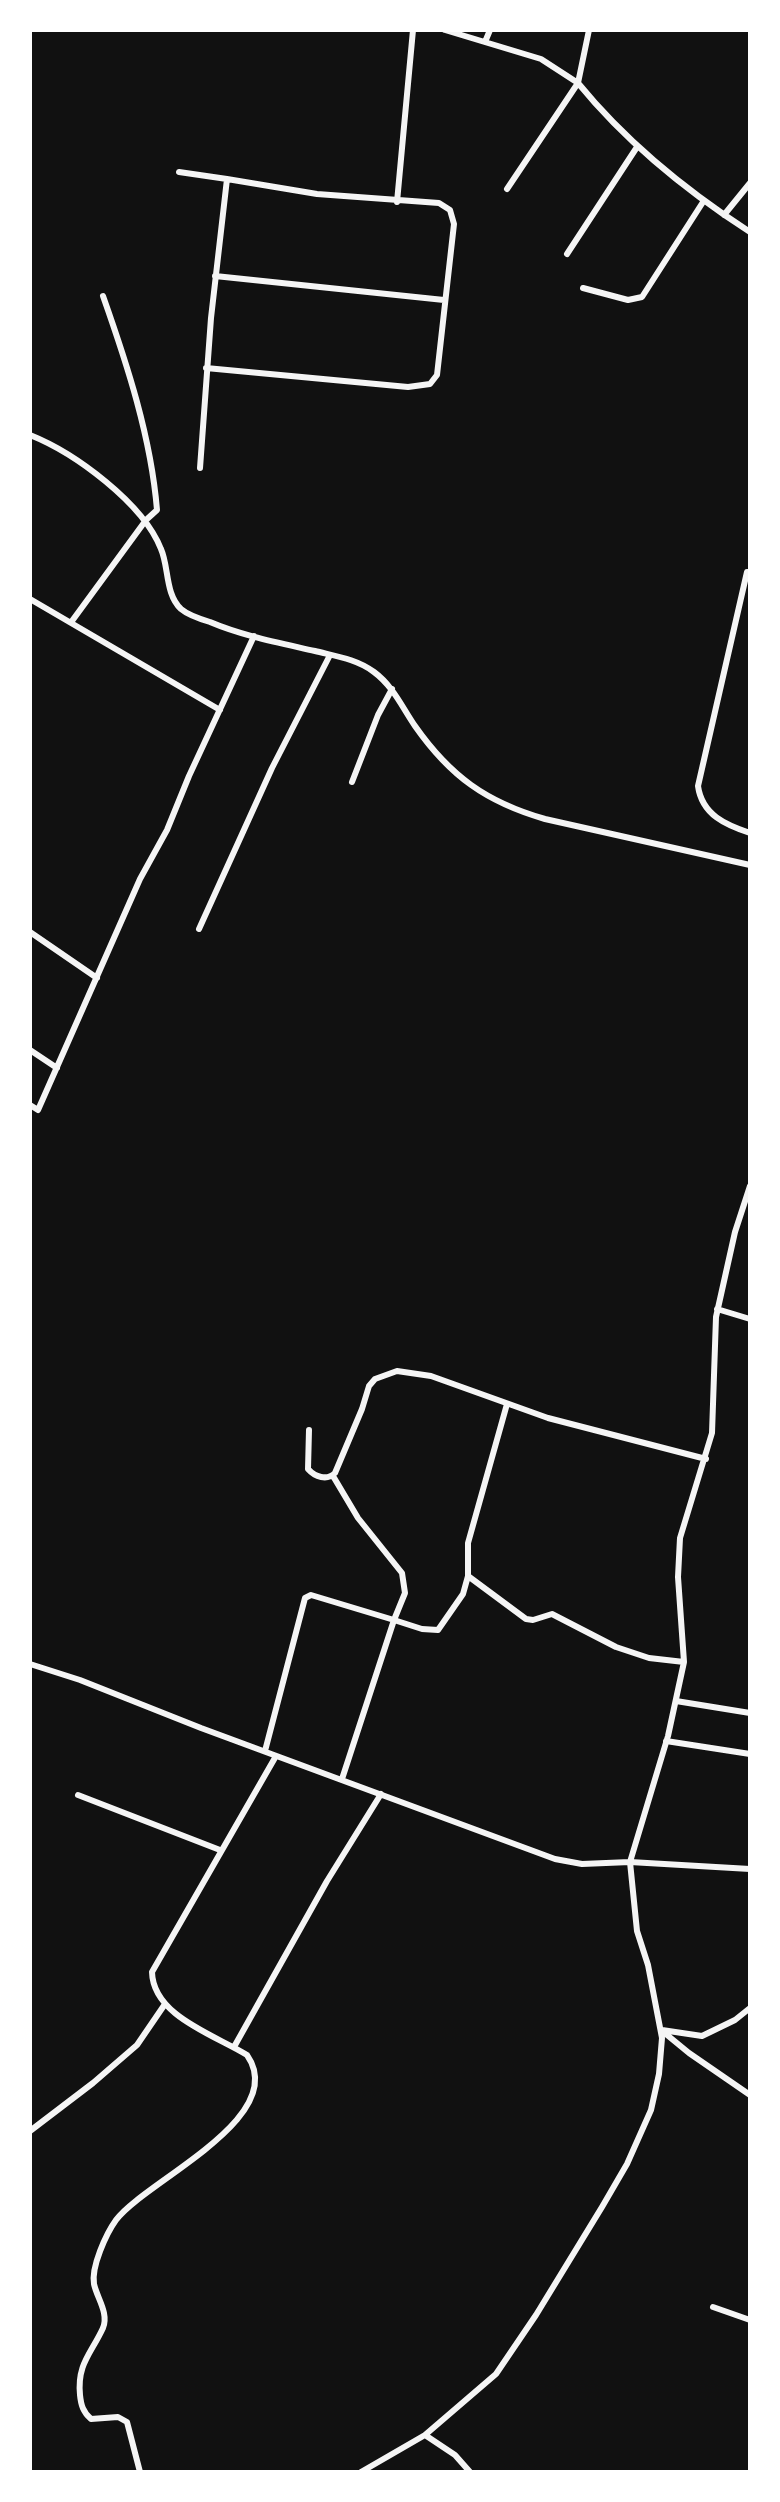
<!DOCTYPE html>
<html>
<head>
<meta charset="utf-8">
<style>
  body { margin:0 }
  #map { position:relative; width:780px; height:2502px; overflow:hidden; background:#111; font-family:"Work Sans",sans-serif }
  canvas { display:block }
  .frame { position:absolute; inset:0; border:32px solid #fff; pointer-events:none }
</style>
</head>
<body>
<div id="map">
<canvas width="780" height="2502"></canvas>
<div class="frame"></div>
</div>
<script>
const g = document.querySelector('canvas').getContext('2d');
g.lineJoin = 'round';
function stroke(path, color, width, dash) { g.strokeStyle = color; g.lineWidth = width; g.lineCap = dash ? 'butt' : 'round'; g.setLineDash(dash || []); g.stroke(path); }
stroke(new Path2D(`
  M 445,30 L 541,59 L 578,83 L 507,189
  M 589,30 L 578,83 C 627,143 685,190 750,232
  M 485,42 L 490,30
  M 179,172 L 227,179 L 211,318 L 200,468
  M 397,202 L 413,30
  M 724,215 L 750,183
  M 567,254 L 637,147
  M 215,276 L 444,300
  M 583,288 L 628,300 L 642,297 L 703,202
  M 206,368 L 408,387 L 430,384 L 437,375 L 454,224 L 450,210 L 439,203 L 317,194 L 227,179
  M 30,435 C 75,453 143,503 161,549 C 169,567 165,594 181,609 C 188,615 200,619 210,622 C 243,636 280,643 315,651 C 335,656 357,659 374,672 C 393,686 402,707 415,726 C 450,776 486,802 545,819 L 750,865
  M 747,572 L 698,786 C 702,815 726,825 750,833
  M 30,599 L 220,710
  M 72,621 L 146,520 L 157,510 C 151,437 127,364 103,296
  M 352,782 L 378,715 L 392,689
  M 199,929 L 272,768 L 330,655
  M 30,932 L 97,978
  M 30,1050 L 57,1068
  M 30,1105 L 38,1110 L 140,879 L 167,830 L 189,776 L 254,636
  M 750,1186 L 735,1232 L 716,1317 L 712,1433 L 680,1538 L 678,1577 L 684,1662 L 668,1736 L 630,1862 L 750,1869
  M 717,1309 L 750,1319
  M 309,1430 L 308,1469 C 315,1477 327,1481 335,1473 L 362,1409 L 369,1386 L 375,1379 L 397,1371 L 431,1376 L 548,1418 L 706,1459
  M 468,1576 L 468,1543 L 507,1404
  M 30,1664 L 80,1680 L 201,1728 L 555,1859 L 582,1864 L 630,1862 L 637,1931 L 648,1965 L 662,2038 L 659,2074 L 651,2110 L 627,2164 L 602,2207 L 536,2315 L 496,2374 L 425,2435 L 361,2472
  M 676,1701 L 750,1713
  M 666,1741 L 750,1754
  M 265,1751 L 305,1598 L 311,1595 L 394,1620 L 405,1593 L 402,1573 L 358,1518 L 333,1476
  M 342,1779 L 394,1620 L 422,1629 L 438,1630 L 463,1594 L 468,1576 L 526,1619 L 533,1620 L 552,1614 L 616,1647 L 649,1658 L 684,1662
  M 78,1795 L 220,1850
  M 661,2030 L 689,2053 L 750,2095
  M 662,2030 L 702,2036 L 735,2020 L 750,2008
  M 234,2047 L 327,1881 L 381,1794
  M 30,2131 L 93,2083 L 137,2045 L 165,2004
  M 713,2307 L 750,2320
  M 425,2435 L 455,2455 L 470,2472
  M 140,2472 L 127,2422 L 118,2417 L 91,2419 C 83,2412 81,2405 80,2395 C 77,2364 91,2354 103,2328 C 109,2313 97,2298 94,2284 C 91,2267 106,2234 116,2220 C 145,2181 291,2118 247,2055 C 215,2035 153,2016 152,1972 L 276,1756`), '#f5f5f5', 6);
</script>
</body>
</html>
